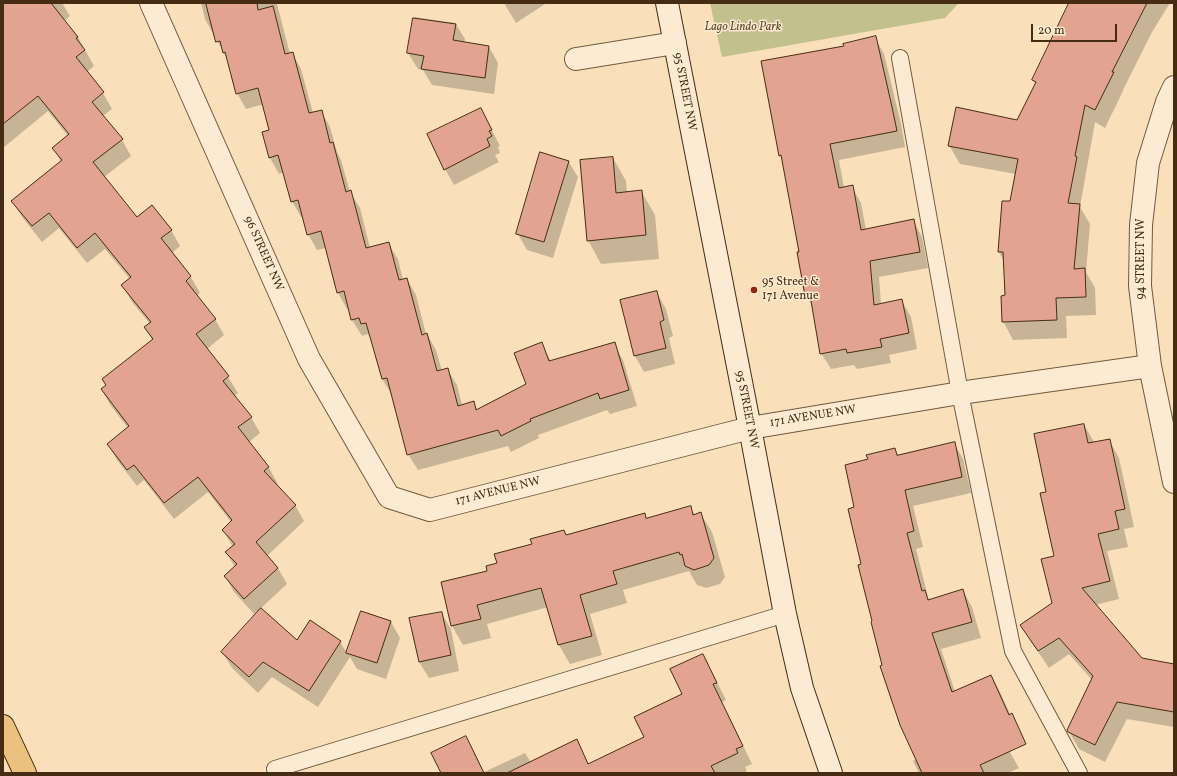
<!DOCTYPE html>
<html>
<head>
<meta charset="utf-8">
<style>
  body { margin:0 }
  #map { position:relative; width:1177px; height:776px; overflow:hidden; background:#f9e0bb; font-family:Vollkorn,serif }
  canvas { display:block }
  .frame { position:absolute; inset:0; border:4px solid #452c13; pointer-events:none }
  .scale { position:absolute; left:1031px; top:24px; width:86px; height:18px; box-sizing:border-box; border:2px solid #452c13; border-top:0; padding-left:5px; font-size:12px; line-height:14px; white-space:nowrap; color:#452c13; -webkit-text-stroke:3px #fbebd3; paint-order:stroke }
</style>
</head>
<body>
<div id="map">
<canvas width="1177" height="776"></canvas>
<div class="frame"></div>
<div class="scale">20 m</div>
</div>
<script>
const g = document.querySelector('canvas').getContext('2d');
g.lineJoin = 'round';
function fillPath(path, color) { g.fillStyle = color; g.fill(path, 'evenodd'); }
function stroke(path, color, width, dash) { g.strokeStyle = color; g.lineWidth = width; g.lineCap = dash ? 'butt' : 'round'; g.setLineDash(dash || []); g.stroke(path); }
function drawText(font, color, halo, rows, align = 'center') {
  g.font = font + ' Vollkorn,serif'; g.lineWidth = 3; g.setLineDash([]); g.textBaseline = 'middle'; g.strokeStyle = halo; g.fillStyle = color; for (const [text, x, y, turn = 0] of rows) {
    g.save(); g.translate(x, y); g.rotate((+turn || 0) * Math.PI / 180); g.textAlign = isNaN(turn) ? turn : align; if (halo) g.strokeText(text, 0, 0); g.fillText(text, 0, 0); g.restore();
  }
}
fillPath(new Path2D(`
  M 710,3 L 959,3 L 945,18 L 722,57 Z`), '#c2c18d');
fillPath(new Path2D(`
  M 3,3 L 62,3 L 70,16 L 64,21 L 78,37 L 94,66 L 87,72 L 103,93 L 112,109 L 103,116 L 122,140 L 131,156 L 104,177 L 137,218 L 171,230 L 180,246 L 172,253 L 191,277 L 200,293 L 196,296 L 215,319 L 224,335 L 207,349 L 228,377 L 238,393 L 234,396 L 251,417 L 260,433 L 249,442 L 269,468 L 278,484 L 276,485 L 295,505 L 304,521 L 267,556 L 278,568 L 287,584 L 260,609 L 297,642 L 340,642 L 347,653 L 361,612 L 391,622 L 400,638 L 386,679 L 357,669 L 350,657 L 318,707 L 272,677 L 258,693 L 232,668 L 222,652 L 259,612 L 257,611 L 254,614 L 234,592 L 225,576 L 235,567 L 226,553 L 233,547 L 223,530 L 231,522 L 208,492 L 174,519 L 144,480 L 137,486 L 117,460 L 108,444 L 128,428 L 111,406 L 102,390 L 107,386 L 103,380 L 153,341 L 145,328 L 150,324 L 132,302 L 123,286 L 130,279 L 105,249 L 87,263 L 59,228 L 42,242 L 22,217 L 12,201 L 61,162 L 53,148 L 68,136 L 48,111 L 3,148 Z
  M 201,3 L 279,3 L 277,4 L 290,54 L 292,53 L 301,69 L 313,113 L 321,111 L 330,127 L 337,152 L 341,160 L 350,192 L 360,208 L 370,248 L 388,243 L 398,259 L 403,280 L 407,279 L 416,295 L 426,334 L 427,334 L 436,350 L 442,371 L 447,369 L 457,385 L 462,405 L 473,402 L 478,410 L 527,384 L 541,344 L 551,361 L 614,344 L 623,360 L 637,406 L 610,414 L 607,410 L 538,435 L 539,438 L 511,452 L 508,446 L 418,470 L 408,454 L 392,395 L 382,379 L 371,340 L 368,334 L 362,336 L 352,320 L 349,308 L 347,309 L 338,293 L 326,248 L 317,250 L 308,234 L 303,217 L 301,217 L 292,201 L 284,172 L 279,174 L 270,158 L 271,131 L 264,104 L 246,109 L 237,93 L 226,57 L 205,19 Z
  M 504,3 L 545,3 L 545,4 L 516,23 Z
  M 1070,3 L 1170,3 L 1152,32 L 1123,90 L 1123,91 L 1105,128 L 1095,122 L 1080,207 L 1090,224 L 1086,272 L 1095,288 L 1096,315 L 1066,316 L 1067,338 L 1013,340 L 1003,321 L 1006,296 L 1004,261 L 999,252 L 1011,202 L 1016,174 L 960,164 L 949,145 L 1017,121 L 1036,84 L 1033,80 Z
  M 414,17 L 455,23 L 465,39 L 464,43 L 489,47 L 498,63 L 494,94 L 432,85 L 423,70 L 418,69 L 408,53 Z
  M 875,38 L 884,54 L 901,124 L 905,147 L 839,160 L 844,188 L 852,187 L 861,203 L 866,230 L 913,220 L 922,237 L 928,268 L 879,277 L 881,304 L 902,301 L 911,317 L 917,349 L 889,355 L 891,363 L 857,369 L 854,365 L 831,369 L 821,353 L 813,307 L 806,295 L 800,253 L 782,159 L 780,156 L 762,62 L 845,47 Z
  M 481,109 L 500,146 L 498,147 L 500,153 L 495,155 L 499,162 L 454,185 L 445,169 Z
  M 613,158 L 626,181 L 627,193 L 641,191 L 655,215 L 659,259 L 601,264 L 588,240 Z
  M 568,161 L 578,177 L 553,258 L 527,250 L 518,234 Z
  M 657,293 L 666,309 L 673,336 L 669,338 L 675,364 L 644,372 L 635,356 Z
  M 1084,425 L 1094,442 L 1109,440 L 1119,458 L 1134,527 L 1124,529 L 1128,547 L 1107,551 L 1119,599 L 1095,605 L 1141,659 L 1174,665 L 1174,727 L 1127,719 L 1105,762 L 1079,749 L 1068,730 L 1092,680 L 1069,654 L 1049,668 L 1032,643 L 1022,625 L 1054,603 L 1055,557 L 1047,493 Z
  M 954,443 L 963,459 L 971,493 L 913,506 L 923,547 L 916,549 L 928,597 L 930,600 L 963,591 L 972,607 L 981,638 L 941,649 L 955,692 L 991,676 L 1000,692 L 1017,729 L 1003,740 L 1019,768 L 1008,773 L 919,773 L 913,761 L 916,759 L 883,666 L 862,565 L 856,508 L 895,449 L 898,455 Z
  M 690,507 L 695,515 L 701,514 L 712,532 L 725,577 L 720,584 L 706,588 L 697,585 L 689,571 L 623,590 L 627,603 L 590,614 L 602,655 L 570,664 L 559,645 L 548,607 L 487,624 L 491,638 L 463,645 L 452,626 L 488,572 L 498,563 L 533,545 L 564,531 L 567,536 L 644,514 L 647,519 Z
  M 441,613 L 451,629 L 459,671 L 429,678 L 419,662 L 410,619 Z
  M 702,655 L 712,672 L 726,700 L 722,702 L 752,764 L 745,767 L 747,771 L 743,773 L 442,773 L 466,737 L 484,772 L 525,753 L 531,763 L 576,741 L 589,764 L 645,737 L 684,695 Z`), '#0003');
const building = new Path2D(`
  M 3,3 L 51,3 L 78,37 L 76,38 L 85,50 L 76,57 L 104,92 L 92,102 L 123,139 L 93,162 L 137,217 L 152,205 L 172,230 L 161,238 L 191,276 L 186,281 L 216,319 L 196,334 L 229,376 L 223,381 L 252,417 L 238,427 L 269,467 L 264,471 L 296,505 L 256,542 L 278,568 L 244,599 L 224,576 L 237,564 L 225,552 L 235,544 L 222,530 L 232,520 L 198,477 L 164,503 L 134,465 L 127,470 L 107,444 L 129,426 L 101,389 L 106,385 L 102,379 L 153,339 L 144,327 L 151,322 L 121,285 L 131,277 L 95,233 L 77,248 L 49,213 L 32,226 L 11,201 L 62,160 L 52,148 L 69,134 L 38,96 L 3,124 Z
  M 206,3 L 257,3 L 258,10 L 273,6 L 285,54 L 293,52 L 309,113 L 322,110 L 330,143 L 333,142 L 346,192 L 351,190 L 366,248 L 389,242 L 399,280 L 407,278 L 422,335 L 427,333 L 437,371 L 448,368 L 458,406 L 474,401 L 476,410 L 526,384 L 514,353 L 542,342 L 549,361 L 615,342 L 629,390 L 600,399 L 598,393 L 530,419 L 531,421 L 501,436 L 498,430 L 407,455 L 387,378 L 382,379 L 366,323 L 361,324 L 359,318 L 351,320 L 344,291 L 337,293 L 321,231 L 307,235 L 298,200 L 291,202 L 278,155 L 269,158 L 262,132 L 269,130 L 258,88 L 236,94 L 225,52 L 223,53 L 220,41 L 216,42 Z
  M 1069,3 L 1147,3 L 1112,72 L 1114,72 L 1095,110 L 1085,105 L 1075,156 L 1077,157 L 1068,203 L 1080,204 L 1074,269 L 1085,268 L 1086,297 L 1056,298 L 1057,320 L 1002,322 L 1001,296 L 1005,295 L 1003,252 L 998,252 L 1002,201 L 1010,201 L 1018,159 L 948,146 L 956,107 L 1017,120 L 1036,82 L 1032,80 Z
  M 413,18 L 456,24 L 453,40 L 489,46 L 485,78 L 421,69 L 424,56 L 407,53 Z
  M 876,36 L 892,107 L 897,131 L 830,144 L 839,188 L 853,185 L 861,230 L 914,219 L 920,252 L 870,261 L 874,305 L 902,299 L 909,333 L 880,339 L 882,347 L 847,353 L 846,349 L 820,354 L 810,295 L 805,296 L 797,252 L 799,252 L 781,155 L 779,156 L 761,61 L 844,46 L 843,44 Z
  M 481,108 L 492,130 L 489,131 L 492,136 L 487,139 L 490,146 L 444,170 L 427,134 Z
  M 540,152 L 569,161 L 544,242 L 516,234 Z
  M 613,157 L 616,193 L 642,190 L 646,235 L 587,241 L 580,160 Z
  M 657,291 L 664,320 L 660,322 L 666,348 L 634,356 L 620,300 Z
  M 1084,424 L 1088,443 L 1110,439 L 1125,509 L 1115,511 L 1119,529 L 1098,534 L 1110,581 L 1082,588 L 1142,658 L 1174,664 L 1174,712 L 1117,702 L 1095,745 L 1068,732 L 1067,730 L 1093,676 L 1059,638 L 1038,651 L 1020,625 L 1052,603 L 1041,559 L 1054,556 L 1040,493 L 1046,492 L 1034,434 Z
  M 955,442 L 962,477 L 905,490 L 914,531 L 907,533 L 922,591 L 925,590 L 928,600 L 963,589 L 972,622 L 932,633 L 952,692 L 991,675 L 1009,715 L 1012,713 L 1026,744 L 980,765 L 984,773 L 922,773 L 900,725 L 880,666 L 882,665 L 871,622 L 872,621 L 858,565 L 861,564 L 848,509 L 854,507 L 845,465 L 868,459 L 866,455 L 895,448 L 897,455 Z
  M 691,506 L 693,515 L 701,512 L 714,558 L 709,565 L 694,570 L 685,566 L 682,554 L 680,555 L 679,552 L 613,571 L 617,584 L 580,595 L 592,636 L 558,645 L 541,588 L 477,605 L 481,619 L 451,626 L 441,582 L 487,571 L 486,566 L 497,563 L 494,554 L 532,544 L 530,539 L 564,530 L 566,535 L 645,513 L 646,518 Z
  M 261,608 L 297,640 L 310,620 L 341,641 L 309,691 L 263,662 L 249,677 L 221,652 Z
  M 361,611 L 391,621 L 377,663 L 346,653 Z
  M 442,612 L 451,655 L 419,662 L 409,618 Z
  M 703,654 L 717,683 L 713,684 L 743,746 L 736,749 L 738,753 L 711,766 L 715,773 L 507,773 L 577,739 L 588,764 L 644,737 L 634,717 L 682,694 L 670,669 Z
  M 466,736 L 484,773 L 441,773 L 431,753 Z`);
fillPath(building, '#e2a490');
stroke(building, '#452c13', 1);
const lane = new Path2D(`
  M 900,58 L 960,393 L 1013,651 L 1079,773
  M 275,769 L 785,614`);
const street = new Path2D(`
  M 151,3 L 309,359 L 389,497 L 430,510 L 750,428 L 960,393 L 1150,366
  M 576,59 L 675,43
  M 1174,87 L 1167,102 L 1148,163 L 1141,225 L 1140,286 L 1150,366 L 1174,482`);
const secondary = new Path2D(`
  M 667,3 L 750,428 L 785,614 L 802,688 L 831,773`);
const primary = new Path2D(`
  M 3,726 L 25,773`);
stroke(lane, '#72593d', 18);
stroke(street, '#72593d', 24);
stroke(secondary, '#452c13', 24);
stroke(primary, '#452c13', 24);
stroke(lane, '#fbebd3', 16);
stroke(street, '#fbebd3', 22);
stroke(secondary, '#fbebd3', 22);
stroke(primary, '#ecc07e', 22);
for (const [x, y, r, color] of [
  [754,290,4,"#8f2418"]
]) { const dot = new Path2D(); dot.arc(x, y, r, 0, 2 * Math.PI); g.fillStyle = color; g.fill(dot); stroke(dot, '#fbebd3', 1.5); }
drawText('italic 12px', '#5e4a2b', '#fbebd3', [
  ["Lago Lindo Park",743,28]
]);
drawText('12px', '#452c13', '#fbebd3', [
  ["95 STREET NW",684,92,79],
  ["96 STREET NW",263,254,66],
  ["94 STREET NW",1142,259,-90],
  ["95 STREET NW",746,410,79],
  ["171 AVENUE NW",813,417,-9],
  ["171 AVENUE NW",498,492,-14]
]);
drawText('12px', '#452c13', '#fbebd3', [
  ["95 Street &",762,283],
  ["171 Avenue",762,297]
], 'left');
</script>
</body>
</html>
